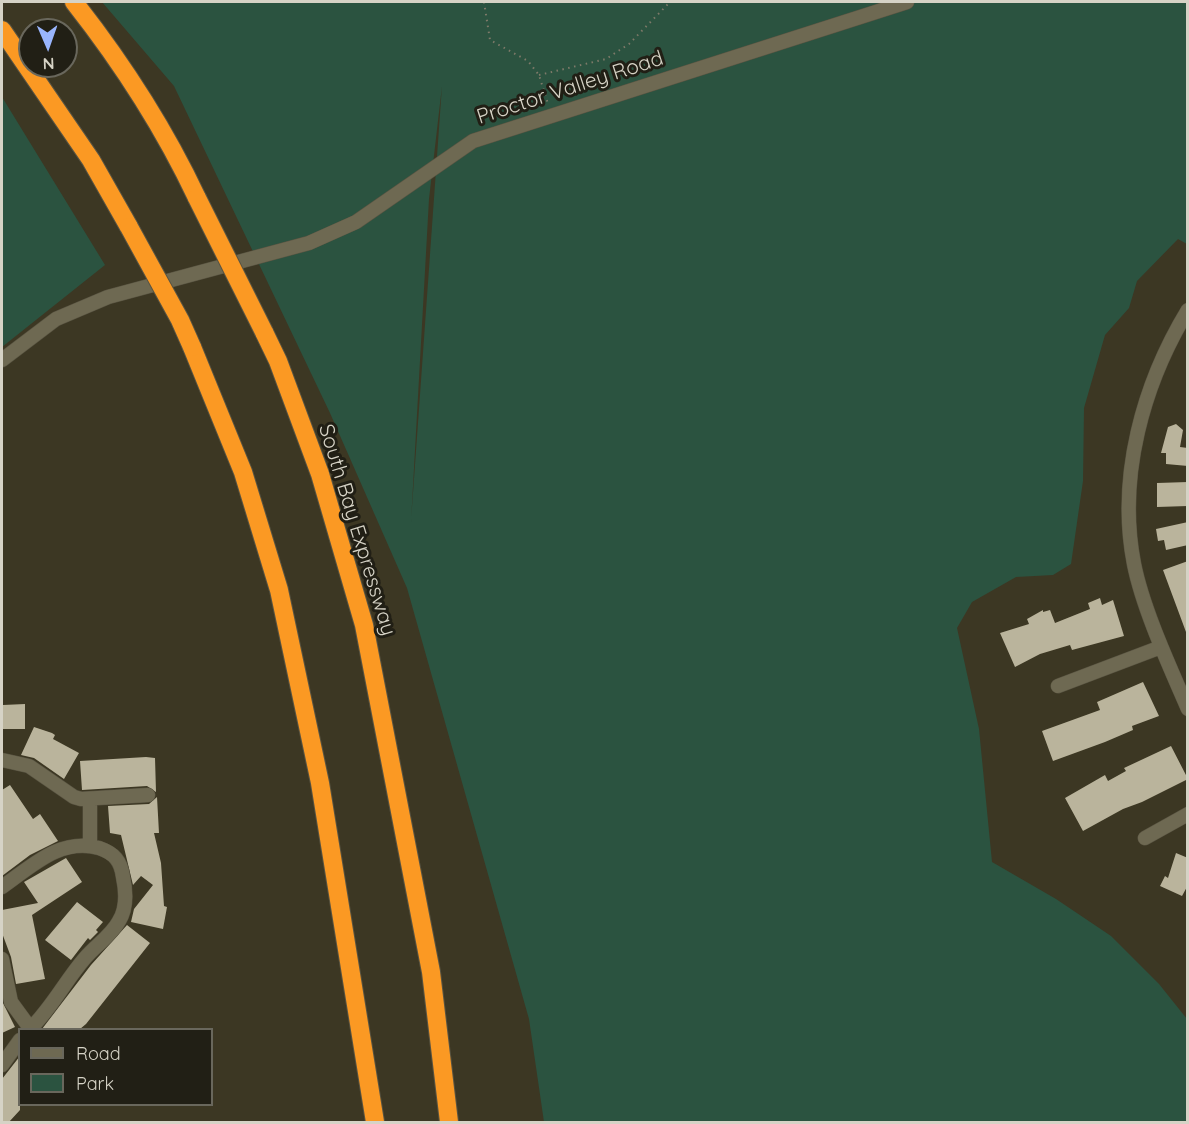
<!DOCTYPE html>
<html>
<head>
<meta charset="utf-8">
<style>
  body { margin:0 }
  #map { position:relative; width:1189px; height:1124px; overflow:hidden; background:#3c3723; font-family:Quicksand,sans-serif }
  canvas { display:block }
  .frame { position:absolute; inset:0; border:3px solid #d6d3c6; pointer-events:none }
  .legend { position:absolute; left:18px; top:1028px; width:195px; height:78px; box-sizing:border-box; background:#211f15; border:2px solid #69675c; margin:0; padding:8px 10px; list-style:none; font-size:18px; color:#d6d3c6 }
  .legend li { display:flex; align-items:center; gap:12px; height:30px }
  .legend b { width:30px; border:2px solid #69675c }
  .north { position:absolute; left:18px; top:18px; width:60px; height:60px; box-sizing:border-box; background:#211f15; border:2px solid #69675c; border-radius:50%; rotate:178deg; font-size:16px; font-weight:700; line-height:24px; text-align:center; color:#d6d3c6 }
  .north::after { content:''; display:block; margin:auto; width:21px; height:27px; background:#99b5fd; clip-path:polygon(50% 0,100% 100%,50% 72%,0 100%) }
</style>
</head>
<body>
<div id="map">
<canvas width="1189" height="1124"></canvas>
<div class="frame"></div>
<ul class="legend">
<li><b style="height:8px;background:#6e6952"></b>Road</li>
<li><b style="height:16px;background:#2b5340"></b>Park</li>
</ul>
<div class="north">N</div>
</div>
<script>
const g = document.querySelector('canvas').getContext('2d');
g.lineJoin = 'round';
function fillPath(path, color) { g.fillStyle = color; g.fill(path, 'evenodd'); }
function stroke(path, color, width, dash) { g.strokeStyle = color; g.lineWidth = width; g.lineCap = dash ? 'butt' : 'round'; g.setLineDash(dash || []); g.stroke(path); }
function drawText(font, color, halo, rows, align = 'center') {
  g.font = font + ' Quicksand,sans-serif'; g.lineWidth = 6; g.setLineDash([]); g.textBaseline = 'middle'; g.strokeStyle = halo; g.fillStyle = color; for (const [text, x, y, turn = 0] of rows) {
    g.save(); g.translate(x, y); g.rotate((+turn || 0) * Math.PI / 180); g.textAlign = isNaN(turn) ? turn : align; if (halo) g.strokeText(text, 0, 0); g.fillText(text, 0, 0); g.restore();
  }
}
fillPath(new Path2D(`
  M 102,2 L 1187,2 L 1187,244 L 1178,239 L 1137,281 L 1129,308 L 1105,335 L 1084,408 L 1083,481 L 1071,564 L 1053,575 L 1016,577 L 972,602 L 957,628 L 979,729 L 992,862 L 1056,899 L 1111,936 L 1159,984 L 1187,1019 L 1187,1122 L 544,1122 L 529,1019 L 407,588 L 330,413 L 174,86 ZM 442,86 L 411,521 L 411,522 L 429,199 Z
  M 2,97 L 105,265 L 2,347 Z`), '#2b5340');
fillPath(new Path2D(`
  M 1176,424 L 1183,430 L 1180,447 L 1188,448 L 1188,466 L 1166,464 L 1166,453 L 1161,453 L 1168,427 Z
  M 1188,482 L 1188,506 L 1157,507 L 1157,483 Z
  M 1188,522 L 1188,545 L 1166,550 L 1164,540 L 1158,541 L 1156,529 Z
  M 1188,561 L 1188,632 L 1186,632 L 1163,570 Z
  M 1100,598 L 1102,605 L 1113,600 L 1124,636 L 1072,650 L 1070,645 L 1040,654 L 1015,667 L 1000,633 L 1029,624 L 1027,619 L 1043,610 L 1043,612 L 1050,610 L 1055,623 L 1090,609 L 1088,603 Z
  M 1143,682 L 1159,716 L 1132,726 L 1133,730 L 1105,742 L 1053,761 L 1042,731 L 1100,710 L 1097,702 Z
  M 25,704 L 25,729 L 3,729 L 3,705 Z
  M 34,727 L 52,733 L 55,735 L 53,739 L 79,753 L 64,779 L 34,758 L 21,755 Z
  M 1171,746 L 1188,779 L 1142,802 L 1123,809 L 1083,831 L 1065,798 L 1105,775 L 1108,781 L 1126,771 L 1124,768 Z
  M 146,757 L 155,758 L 156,792 L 147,786 L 82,790 L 80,761 Z
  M 10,785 L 33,819 L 40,814 L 58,841 L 30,855 L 2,876 L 2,790 Z
  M 157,797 L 159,833 L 154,833 L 161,863 L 164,906 L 167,907 L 163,929 L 131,922 L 134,909 L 153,885 L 141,876 L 133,885 L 121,835 L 110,833 L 108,806 L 149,804 Z
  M 1176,853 L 1188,858 L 1188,885 L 1182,896 L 1160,886 L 1165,876 L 1168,878 Z
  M 66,858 L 82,882 L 32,915 L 45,979 L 16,984 L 11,957 L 2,933 L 2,910 L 38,903 L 24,882 Z
  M 77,902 L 103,922 L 96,930 L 98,932 L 90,940 L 88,938 L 71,960 L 45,940 Z
  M 127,925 L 150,943 L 86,1024 L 80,1029 L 42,1029 L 91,965 Z
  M 2,1001 L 15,1027 L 2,1033 Z
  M 20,1056 L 20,1110 L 9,1122 L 2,1122 L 2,1079 Z`), '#bab49c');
const street = new Path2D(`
  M 1188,310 C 1143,384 1117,477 1134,564 C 1143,609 1169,665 1188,709
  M 2,360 L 56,319 L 108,297 L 309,243 L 356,222 L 473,141 L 907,2
  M 1058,686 L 1161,647
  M 2,760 L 29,766 L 74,797 L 81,799 L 148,795
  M 90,799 L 90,846
  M 1145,838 L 1188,814
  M 2,887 C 31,867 60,837 99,848 C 114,853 121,861 123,877 C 126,891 127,908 119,921 C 111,936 96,945 85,958 C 65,981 52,1008 29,1030
  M 2,959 L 11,1002 L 30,1028
  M 2,1065 L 20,1040`);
const highway = new Path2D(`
  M 74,2 C 122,63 164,128 197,198
  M 2,30 L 91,160 L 129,227
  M 264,332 L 278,361 L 320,474 L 364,625 L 431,972 L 449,1122
  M 192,347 L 243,472 L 279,590 L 320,783 L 375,1122`);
stroke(street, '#595442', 15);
stroke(highway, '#595442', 20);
stroke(new Path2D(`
  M 484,2 L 490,40 L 528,61 L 539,75 L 548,104
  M 539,75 L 606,59 L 629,44 L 670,2`), '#7e7a69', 2, [1.5, 4.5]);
stroke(street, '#6e6952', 14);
stroke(highway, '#fb9923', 18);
const highwayBridge = new Path2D(`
  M 197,198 L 264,332
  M 129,227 L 180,320 L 192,347`);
stroke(highwayBridge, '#595442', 20, []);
stroke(highwayBridge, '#fb9923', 18);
drawText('21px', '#d6d3c6', '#211f15', [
  ["Proctor Valley Road",570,88,-18],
  ["South Bay Expressway",357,530,73]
]);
</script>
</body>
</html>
